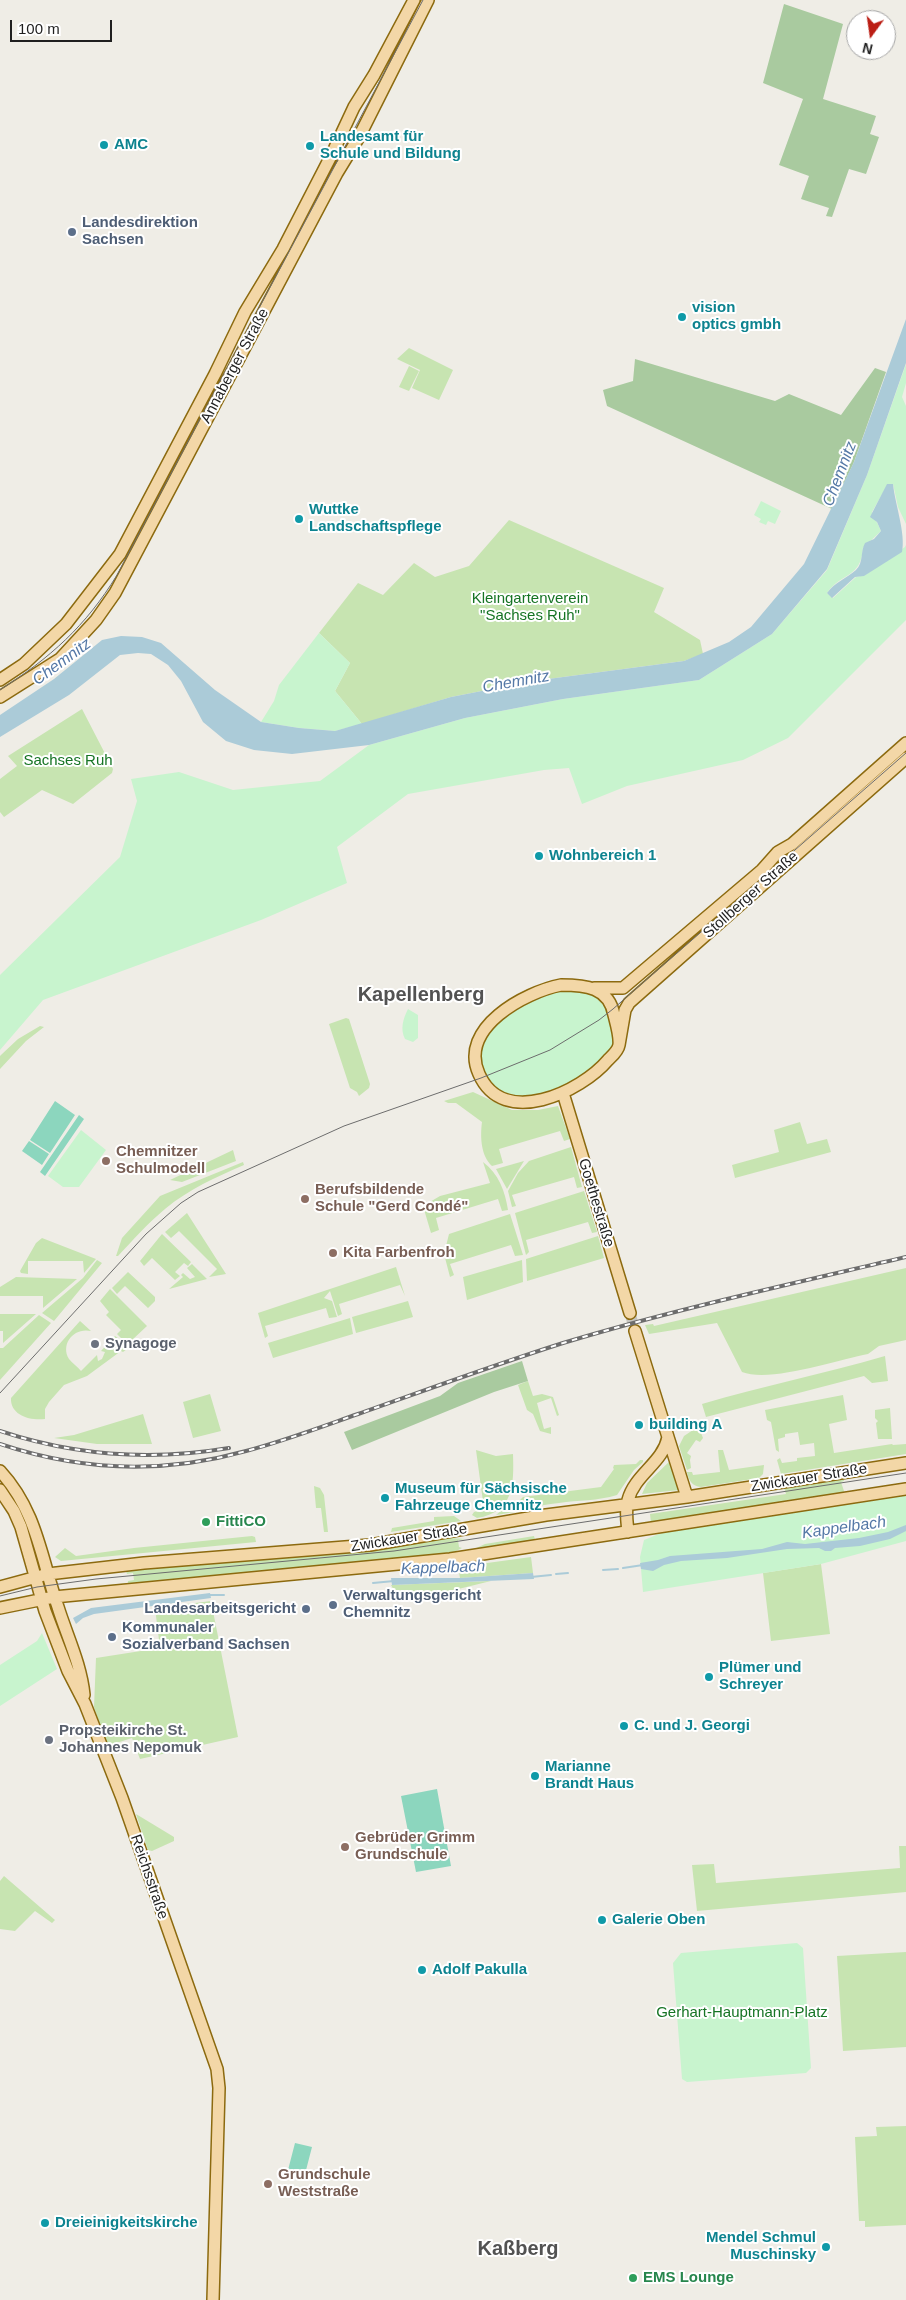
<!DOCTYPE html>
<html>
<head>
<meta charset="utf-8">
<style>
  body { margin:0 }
  #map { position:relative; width:906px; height:2300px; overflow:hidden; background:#efede6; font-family:Helvetica,sans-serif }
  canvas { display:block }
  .north { position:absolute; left:846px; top:10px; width:50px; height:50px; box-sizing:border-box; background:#fff; border:1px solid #a5a5a5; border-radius:50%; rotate:194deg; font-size:14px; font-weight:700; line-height:20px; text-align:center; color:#1f1f1f }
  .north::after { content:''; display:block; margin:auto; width:18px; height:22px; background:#bb1e14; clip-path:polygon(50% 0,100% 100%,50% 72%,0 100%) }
  .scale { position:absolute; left:10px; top:20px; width:102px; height:22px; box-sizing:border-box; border:2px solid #1f1f1f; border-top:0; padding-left:6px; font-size:15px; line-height:18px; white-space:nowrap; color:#1f1f1f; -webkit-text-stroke:4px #fff; paint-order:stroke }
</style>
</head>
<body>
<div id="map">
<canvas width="906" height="2300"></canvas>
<div class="north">N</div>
<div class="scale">100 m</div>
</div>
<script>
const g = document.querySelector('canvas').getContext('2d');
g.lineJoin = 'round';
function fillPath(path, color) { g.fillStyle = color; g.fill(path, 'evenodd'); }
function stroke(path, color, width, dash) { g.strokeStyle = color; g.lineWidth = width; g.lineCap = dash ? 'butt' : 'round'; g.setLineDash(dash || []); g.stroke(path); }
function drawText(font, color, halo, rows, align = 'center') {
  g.font = font + ' Helvetica,sans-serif'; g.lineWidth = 4; g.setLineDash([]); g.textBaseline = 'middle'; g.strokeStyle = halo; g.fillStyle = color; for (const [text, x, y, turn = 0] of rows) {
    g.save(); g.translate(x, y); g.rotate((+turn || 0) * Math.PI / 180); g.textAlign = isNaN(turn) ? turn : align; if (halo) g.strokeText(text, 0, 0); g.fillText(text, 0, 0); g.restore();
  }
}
fillPath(new Path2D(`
  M 409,348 L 453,370 L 439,400 L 412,388 L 420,370 L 397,359 Z
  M 409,366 L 419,371 L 409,391 L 399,387 Z
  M 509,520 L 664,588 L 654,612 L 700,640 L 703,654 L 684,661 L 533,681 L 451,697 L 362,724 L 335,691 L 350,663 L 319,633 L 358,583 L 383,595 L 414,563 L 435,577 L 469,566 Z
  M 82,709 L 113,769 L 112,773 L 73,804 L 42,790 L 4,817 L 0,812 L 0,779 L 17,766 L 8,756 Z
  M 346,1018 L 349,1019 L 370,1084 L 369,1088 L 359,1096 L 357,1092 L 350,1088 L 329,1024 Z
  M 40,1026 L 44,1027 L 26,1041 L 0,1069 L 0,1056 L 2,1054 L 18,1039 Z
  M 473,1092 L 512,1110 L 538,1110 L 558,1106 L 570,1139 L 564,1141 L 560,1131 L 499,1149 L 503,1163 L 492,1166 C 481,1156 480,1137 482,1122 L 456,1103 L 448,1103 L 444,1101 Z
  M 800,1122 L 807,1144 L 827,1139 L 831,1152 L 735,1178 L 732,1165 L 779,1152 L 774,1130 Z
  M 571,1147 L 582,1187 L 577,1188 L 574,1177 L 512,1195 L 516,1206 L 512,1207 L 508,1191 L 518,1173 L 529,1161 Z
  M 233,1150 L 236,1161 L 182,1182 L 170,1180 Z
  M 524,1161 L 507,1189 L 496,1169 Z
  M 243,1162 L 244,1165 C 216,1177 189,1189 165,1209 C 148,1223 133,1240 118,1256 L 116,1256 L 122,1238 L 160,1196 Z
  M 483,1162 C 499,1174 505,1191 508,1210 L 502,1211 L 498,1199 L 436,1218 L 439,1230 L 431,1233 L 423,1206 L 440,1196 L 490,1183 Z
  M 584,1191 L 597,1232 L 592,1233 L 588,1222 L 526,1240 L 529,1252 L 526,1255 L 515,1213 Z
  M 187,1213 L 226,1274 L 209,1277 L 217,1269 L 179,1231 L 171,1238 L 165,1232 Z
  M 510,1214 L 523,1255 L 515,1256 L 511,1245 L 450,1264 L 454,1275 L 450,1277 L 444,1254 L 449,1234 Z
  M 162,1234 L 191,1262 L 188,1266 L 184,1263 L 175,1272 L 180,1276 L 175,1280 L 152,1258 L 144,1266 L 140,1261 Z
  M 598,1236 L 604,1258 L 527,1281 L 526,1259 Z
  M 42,1238 L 96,1259 L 84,1273 L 83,1261 L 28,1261 L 28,1274 L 21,1273 L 20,1271 L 36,1243 Z
  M 97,1260 L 102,1263 L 54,1321 L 42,1313 L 83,1278 Z
  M 522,1260 L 523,1282 L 467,1300 L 463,1277 Z
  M 192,1264 L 207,1279 L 169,1289 L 183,1277 L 181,1275 L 183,1273 L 190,1279 L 195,1277 L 187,1268 Z
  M 396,1267 L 405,1296 L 400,1285 L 339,1304 L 342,1314 L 338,1316 L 330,1291 L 324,1298 L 332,1301 L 337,1317 L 329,1318 L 326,1308 L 265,1326 L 268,1336 L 265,1338 L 258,1313 Z
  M 906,1268 L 906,1340 L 879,1346 L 868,1354 C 837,1360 770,1383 742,1372 L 717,1323 L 649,1334 L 645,1325 L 653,1324 L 654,1326 Z
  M 128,1272 L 155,1297 L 155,1301 L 148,1308 L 125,1286 L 117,1294 L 112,1288 Z
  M 16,1277 L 77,1279 L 43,1308 L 43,1296 L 0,1296 L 0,1287 Z
  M 110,1289 L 147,1326 L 131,1341 L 127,1338 L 124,1341 L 117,1334 L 121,1330 L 106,1315 L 109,1312 L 100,1301 Z
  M 408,1301 L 413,1317 L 356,1333 L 352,1317 Z
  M 0,1314 L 36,1314 L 3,1343 L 3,1331 L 0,1331 Z
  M 39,1315 L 51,1323 L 0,1380 L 0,1348 L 3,1348 Z
  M 350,1318 L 353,1334 L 273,1358 L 268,1343 Z
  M 80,1321 L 91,1331 C 74,1327 60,1344 69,1359 C 72,1363 78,1367 81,1371 L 97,1355 L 98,1361 L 102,1359 L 105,1352 L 101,1351 L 115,1336 L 126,1344 L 125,1347 L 127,1349 L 123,1352 L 121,1351 L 87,1376 L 64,1385 L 49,1402 L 45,1409 L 45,1419 C 30,1421 10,1415 11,1398 Z
  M 885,1356 L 888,1381 L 872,1383 L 864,1376 L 706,1417 L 702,1404 C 762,1386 824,1374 885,1356 Z
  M 528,1381 L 533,1396 L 542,1394 L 553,1397 L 559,1415 L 557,1416 L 551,1398 L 537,1403 L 544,1429 L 551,1427 L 551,1434 L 540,1431 L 533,1414 L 527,1410 L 518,1385 Z
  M 210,1394 L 221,1431 L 193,1438 L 183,1402 Z
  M 843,1395 L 847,1420 L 829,1424 L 834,1453 L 892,1444 L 893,1445 L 906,1444 L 906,1454 L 781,1474 L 777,1460 L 780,1458 L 782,1463 L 797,1461 L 797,1458 L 815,1456 L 814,1443 L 800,1445 L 798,1432 L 785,1434 L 785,1437 L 778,1439 L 779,1452 L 776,1450 L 771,1422 L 767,1420 L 765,1410 Z
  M 890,1408 L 892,1439 L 878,1439 L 876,1423 L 878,1421 L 875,1418 L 875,1410 Z
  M 143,1414 L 152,1444 L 97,1444 L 54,1438 L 74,1435 Z
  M 696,1428 L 701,1433 L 703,1438 L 700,1442 L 696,1440 L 687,1453 L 691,1456 L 690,1460 L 691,1468 L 687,1470 L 679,1446 L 684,1436 Z
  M 476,1450 L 496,1456 L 513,1454 C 514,1485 514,1512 477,1518 L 472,1515 L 474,1512 L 484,1509 Z
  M 718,1450 L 723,1450 L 729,1470 L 764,1465 L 763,1474 L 759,1478 L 701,1487 C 692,1486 689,1481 687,1472 L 692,1472 L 693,1475 L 720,1472 Z
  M 672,1459 L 679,1490 L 642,1494 L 647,1483 Z
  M 640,1460 L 643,1460 L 643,1462 L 634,1470 L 617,1495 C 598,1501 578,1500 559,1503 C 537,1505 518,1512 496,1515 L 508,1505 L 512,1508 L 523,1497 L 601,1487 L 614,1469 L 613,1468 L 614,1465 L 636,1464 Z
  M 843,1477 L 844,1481 L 841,1482 L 845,1494 L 651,1523 L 650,1514 L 786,1494 L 784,1488 Z
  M 314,1486 L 320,1488 L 324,1495 L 328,1532 L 324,1532 L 321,1508 L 316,1508 Z
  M 454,1516 L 461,1521 L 391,1532 L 392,1528 L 434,1521 L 434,1517 Z
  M 604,1529 L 605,1530 L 472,1550 L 485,1544 L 534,1536 L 535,1540 Z
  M 252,1536 L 255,1537 L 256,1542 L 61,1561 L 55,1557 L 65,1548 L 76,1556 L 134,1548 Z
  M 450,1538 L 466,1539 L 458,1540 L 459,1547 L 462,1548 L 450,1554 L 75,1589 L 128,1583 L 128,1581 L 134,1580 L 133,1573 L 127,1574 L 126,1571 L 171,1565 L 350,1552 Z
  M 531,1557 L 533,1573 L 460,1578 L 458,1567 Z
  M 821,1564 L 830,1634 L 771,1641 L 763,1573 Z
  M 491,1581 L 442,1593 L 413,1594 L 395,1592 L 391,1585 Z
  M 211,1601 L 238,1737 L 140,1759 L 132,1738 L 107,1746 L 94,1707 L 96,1658 L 160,1648 L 155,1608 Z
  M 136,1814 L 174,1837 L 174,1841 L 152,1851 L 148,1850 Z
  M 899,1846 L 906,1846 L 906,1892 L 697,1911 L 692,1865 L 714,1864 L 716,1883 L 900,1868 Z
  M 4,1876 L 55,1920 L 52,1923 L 35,1911 L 15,1931 L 0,1929 L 0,1881 Z
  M 906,1952 L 906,2047 L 843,2051 L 837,1956 Z
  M 906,2126 L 906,2225 L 865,2227 L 865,2221 L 859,2221 L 855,2137 L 877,2136 L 876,2127 Z`), '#c7e4b1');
fillPath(new Path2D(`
  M 784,4 L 843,24 L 823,99 L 876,116 L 870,134 L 879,137 L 866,174 L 849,169 L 832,217 L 826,216 L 829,208 L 801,199 L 809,176 L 779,165 L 803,99 L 763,83 Z
  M 635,359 L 775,401 L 789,394 L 841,415 L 875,368 L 886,372 L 854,462 L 832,509 L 607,406 L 603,390 L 633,381 Z
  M 522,1361 L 528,1381 L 494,1392 L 352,1450 L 344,1432 L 440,1396 L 458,1383 Z`), '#a9ca9f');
fillPath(new Path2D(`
  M 906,364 L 906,383 L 902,397 L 906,406 L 906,524 L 898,507 L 893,484 L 888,484 L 872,512 L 881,531 L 863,548 C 861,578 842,572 827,593 L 833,598 L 856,577 L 865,575 L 905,547 L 906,545 L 906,620 L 788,738 L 743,760 L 627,786 L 582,804 L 569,768 L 544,770 L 408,794 L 337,847 L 347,883 L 261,920 L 43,1000 L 0,1050 L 0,975 L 120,857 L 137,801 L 131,779 L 179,772 L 233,790 L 320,781 L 369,745 L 465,718 L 563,699 L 699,680 L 772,634 L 827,570 L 867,475 Z
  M 761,501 L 781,511 L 775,524 L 768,521 L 766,525 L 759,522 L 761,519 L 754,515 Z
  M 319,633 L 350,663 L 335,691 L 362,724 L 335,731 L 299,728 L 261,722 L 274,701 L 279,685 Z
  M 552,987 L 603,993 L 619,1045 L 563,1093 L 508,1100 L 481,1078 L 477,1048 L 490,1023 Z
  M 408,1009 L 418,1015 L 418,1038 L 413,1042 L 405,1039 C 400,1029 403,1019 408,1009 Z
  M 81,1130 L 106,1150 L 79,1187 L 63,1187 L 48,1176 Z
  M 906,1495 L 906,1541 L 821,1564 L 643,1592 L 640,1557 L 644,1540 L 664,1532 Z
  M 42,1633 L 57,1669 L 0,1706 L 0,1665 L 37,1641 Z
  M 797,1943 L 803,1948 L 811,2068 L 806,2073 L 687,2082 L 682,2079 L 673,1963 L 681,1953 Z`), '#c8f4ce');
fillPath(new Path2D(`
  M 55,1101 L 75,1115 L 50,1153 L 30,1140 Z
  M 79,1115 L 84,1119 L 45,1176 L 40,1172 Z
  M 29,1141 L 49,1154 L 42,1165 L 22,1151 Z
  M 437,1789 L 451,1866 L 416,1872 L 401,1796 Z
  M 295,2143 L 312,2147 L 305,2174 L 288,2170 Z`), '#8cd6be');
fillPath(new Path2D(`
  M 906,319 L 906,363 L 867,475 L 827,569 L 772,634 L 699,680 L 563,699 L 465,718 L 369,745 L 292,754 L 254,750 L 226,741 L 203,722 L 181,681 L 168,665 L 151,654 L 138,653 L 120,655 L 69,695 L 0,737 L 0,715 L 54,679 L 102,640 L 121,636 L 142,637 L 161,643 L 215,690 L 261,722 L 299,728 L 335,731 L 451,697 L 533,681 L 684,661 L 729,642 L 751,627 L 804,564 L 854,462 Z
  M 887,484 L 893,484 C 895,504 906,534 902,552 L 864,576 L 855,577 L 832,598 L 827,593 C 835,582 846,579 856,570 C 864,562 860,552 865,543 L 874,539 L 881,531 L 877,522 L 870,517 Z
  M 906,1525 L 906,1531 L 890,1539 L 860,1546 L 835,1548 L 831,1551 L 825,1551 L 819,1548 L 787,1549 L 727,1558 L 681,1561 L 664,1565 L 653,1571 L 641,1569 L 640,1563 L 658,1560 L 670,1556 L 762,1549 L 787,1542 L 805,1544 L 859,1538 L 888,1532 Z
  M 533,1573 L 534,1579 L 392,1585 L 391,1578 L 460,1578 Z
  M 210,1593 L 211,1598 L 94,1614 L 83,1618 L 76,1624 L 73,1618 L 91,1608 Z`), '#abcbd8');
stroke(new Path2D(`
  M 623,1568 L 643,1565
  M 603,1570 L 618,1569
  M 556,1574 L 568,1573
  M 531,1577 L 551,1575
  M 373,1583 L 394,1581
  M 209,1595 L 224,1595`), '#abcbd8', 2);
stroke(new Path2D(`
  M 630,1313 L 635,1331`), '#c5c4be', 11, [11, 5.5]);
const major = new Path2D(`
  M 0,680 L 24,664 L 66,624 L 120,554 L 215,374 L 245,312 L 283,249 L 332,154 L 354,107 L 374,75 L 414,0
  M 0,697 L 60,659 L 96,620 L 115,593 L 337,173 L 359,137 L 428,0
  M 561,985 C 585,985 609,987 614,1015 C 616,1023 620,1036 619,1045 C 618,1051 612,1056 608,1060 C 581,1092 503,1129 479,1074 C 458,1028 525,992 561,985 Z
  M 594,988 L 623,988 L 762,870 L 778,852 L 792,844 L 906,743
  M 619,1045 L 625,1010 L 629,1003 L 906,758
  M 563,1093 L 630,1313
  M 668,1437 L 687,1497
  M 0,1471 C 37,1511 41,1558 58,1607 C 67,1636 81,1664 84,1695
  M 0,1490 L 14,1511 L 21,1527 L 45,1611 L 68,1671 L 85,1704 L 122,1798 L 217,2069 L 219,2088 L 213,2300
  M 628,1532 C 627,1521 625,1511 628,1500 C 635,1474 663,1463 668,1437 L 635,1331
  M 0,1587 L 48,1574 L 144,1563 L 370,1545 L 546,1515 L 687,1497 L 906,1463
  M 0,1608 L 54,1597 L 450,1559 L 906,1489`);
stroke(major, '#8c6a0f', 14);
stroke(major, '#f3d7a7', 11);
stroke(new Path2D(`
  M 0,690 C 50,658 86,626 117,575 L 423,0
  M 0,1393 L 146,1234 L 181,1203 L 198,1192 L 344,1126 L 481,1078 L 550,1050 L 599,1020 L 613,1009 L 906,753
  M 0,1596 L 37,1587 L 96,1579 L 394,1551 L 906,1473`), '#6d6d6d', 1);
const rail = new Path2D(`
  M 0,1431 C 75,1456 152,1461 229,1448
  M 0,1444 C 80,1471 164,1474 246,1451 C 284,1441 321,1427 358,1414 C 426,1390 494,1365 563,1343 C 676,1309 791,1284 906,1257`);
stroke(rail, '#6d6d6d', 4);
stroke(rail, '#fff', 2, [5.5]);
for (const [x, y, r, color] of [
  [104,145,5,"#0f9aa8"],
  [310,146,5,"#0f9aa8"],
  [72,232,5,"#5c6f8a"],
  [682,317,5,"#0f9aa8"],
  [299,519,5,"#0f9aa8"],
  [539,856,5,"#0f9aa8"],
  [106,1161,5,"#8d6e63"],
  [305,1199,5,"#8d6e63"],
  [333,1253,5,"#8d6e63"],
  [95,1344,5,"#6b7280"],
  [639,1425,5,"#0f9aa8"],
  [385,1498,5,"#0f9aa8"],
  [206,1522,5,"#2e9e5b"],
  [333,1605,5,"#5c6f8a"],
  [306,1609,5,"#5c6f8a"],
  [112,1637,5,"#5c6f8a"],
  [709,1677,5,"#0f9aa8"],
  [624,1726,5,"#0f9aa8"],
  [49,1740,5,"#6b7280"],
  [535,1776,5,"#0f9aa8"],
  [345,1847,5,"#8d6e63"],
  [602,1920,5,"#0f9aa8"],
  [422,1970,5,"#0f9aa8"],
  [268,2184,5,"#8d6e63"],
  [45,2223,5,"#0f9aa8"],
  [826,2247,5,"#0f9aa8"],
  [633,2278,5,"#2e9e5b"]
]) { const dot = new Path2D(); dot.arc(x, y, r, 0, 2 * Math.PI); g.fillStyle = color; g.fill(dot); stroke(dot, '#fff', 2); }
drawText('bold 15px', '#0d838f', '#fff', [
  ["Landesamt für",320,137],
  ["Schule und Bildung",320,154],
  ["AMC",114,145],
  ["vision",692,308],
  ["optics gmbh",692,325],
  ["Wuttke",309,510],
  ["Landschaftspflege",309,527],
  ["Wohnbereich 1",549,856],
  ["building A",649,1425],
  ["Museum für Sächsische",395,1489],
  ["Fahrzeuge Chemnitz",395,1506],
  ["Plümer und",719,1668],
  ["Schreyer",719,1685],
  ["C. und J. Georgi",634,1726],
  ["Marianne",545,1767],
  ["Brandt Haus",545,1784],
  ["Galerie Oben",612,1920],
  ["Adolf Pakulla",432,1970],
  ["Dreieinigkeitskirche",55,2223],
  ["Mendel Schmul",816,2238,"right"],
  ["Muschinsky",816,2255,"right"]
], 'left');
drawText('bold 15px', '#4e5e75', '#fff', [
  ["Landesdirektion",82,223],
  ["Sachsen",82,240],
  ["Verwaltungsgericht",343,1596],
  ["Chemnitz",343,1613],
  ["Landesarbeitsgericht",296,1609,"right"],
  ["Kommunaler",122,1628],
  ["Sozialverband Sachsen",122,1645]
], 'left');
drawText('15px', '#1f1f1f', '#fff', [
  ["Annaberger Straße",235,366,-62],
  ["Stollberger Straße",751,895,-42],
  ["Goethestraße",596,1203,73],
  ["Zwickauer Straße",809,1478,-9],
  ["Zwickauer Straße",409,1538,-9],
  ["Reichsstraße",149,1877,71]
]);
drawText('15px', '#167424', '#fff', [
  ["Kleingartenverein",530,599],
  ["\"Sachses Ruh\"",530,616],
  ["Sachses Ruh",68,761],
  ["Gerhart-Hauptmann-Platz",742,2013]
]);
drawText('bold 15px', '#785e54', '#fff', [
  ["Chemnitzer",116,1152],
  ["Schulmodell",116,1169],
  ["Berufsbildende",315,1190],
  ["Schule \"Gerd Condé\"",315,1207],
  ["Kita Farbenfroh",343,1253],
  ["Gebrüder Grimm",355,1838],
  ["Grundschule",355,1855],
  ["Grundschule",278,2175],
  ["Weststraße",278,2192]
], 'left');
drawText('bold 15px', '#5b616d', '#fff', [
  ["Synagoge",105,1344],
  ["Propsteikirche St.",59,1731],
  ["Johannes Nepomuk",59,1748]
], 'left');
drawText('bold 15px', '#27864d', '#fff', [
  ["FittiCO",216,1522],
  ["EMS Lounge",643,2278]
], 'left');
drawText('italic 16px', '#5478a6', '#fff', [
  ["Chemnitz",840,474,-69],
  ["Chemnitz",62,662,-36],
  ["Chemnitz",516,682,-10],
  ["Kappelbach",844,1528,-8],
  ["Kappelbach",443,1568,-2]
]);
drawText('bold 20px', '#525252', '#fff', [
  ["Kapellenberg",421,995],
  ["Kaßberg",518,2249]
]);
</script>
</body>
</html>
